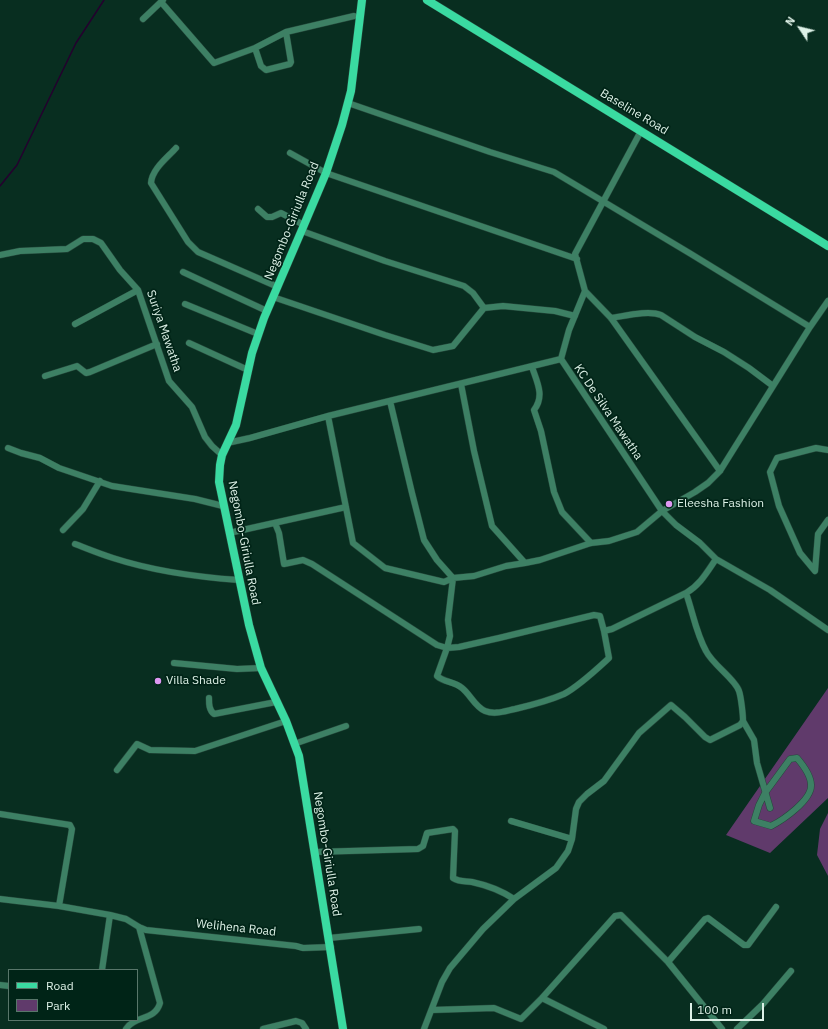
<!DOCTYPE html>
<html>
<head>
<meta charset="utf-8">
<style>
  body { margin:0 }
  #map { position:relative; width:828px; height:1029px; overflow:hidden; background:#082e20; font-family:"IBM Plex Sans",sans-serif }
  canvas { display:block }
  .legend { position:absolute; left:8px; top:969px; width:130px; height:52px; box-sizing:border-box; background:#002417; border:1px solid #58766a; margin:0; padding:5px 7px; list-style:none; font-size:12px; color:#ddf1e7 }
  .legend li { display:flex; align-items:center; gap:8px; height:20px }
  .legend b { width:20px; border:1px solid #58766a }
  .north { position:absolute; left:780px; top:8px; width:40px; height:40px; -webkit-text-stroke:3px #002417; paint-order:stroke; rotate:305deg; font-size:11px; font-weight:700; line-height:16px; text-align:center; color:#ddf1e7 }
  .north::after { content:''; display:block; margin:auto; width:14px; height:18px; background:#ddf1e7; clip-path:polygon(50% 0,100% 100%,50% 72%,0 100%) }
  .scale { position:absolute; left:690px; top:1003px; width:74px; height:18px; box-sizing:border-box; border:2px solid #ddf1e7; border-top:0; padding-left:5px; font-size:12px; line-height:14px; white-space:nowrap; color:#ddf1e7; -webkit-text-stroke:3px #002417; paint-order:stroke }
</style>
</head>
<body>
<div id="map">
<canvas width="828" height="1029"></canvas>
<ul class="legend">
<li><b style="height:5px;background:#3adaa1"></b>Road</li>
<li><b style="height:11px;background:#603a6b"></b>Park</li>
</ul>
<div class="north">N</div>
<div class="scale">100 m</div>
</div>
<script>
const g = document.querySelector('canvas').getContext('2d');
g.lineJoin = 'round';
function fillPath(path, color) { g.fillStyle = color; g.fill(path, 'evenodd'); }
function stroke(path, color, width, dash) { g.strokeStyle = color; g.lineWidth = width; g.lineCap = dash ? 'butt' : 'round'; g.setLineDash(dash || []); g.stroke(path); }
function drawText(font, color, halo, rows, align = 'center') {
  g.font = font + ' "IBM Plex Sans",sans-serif'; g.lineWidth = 3.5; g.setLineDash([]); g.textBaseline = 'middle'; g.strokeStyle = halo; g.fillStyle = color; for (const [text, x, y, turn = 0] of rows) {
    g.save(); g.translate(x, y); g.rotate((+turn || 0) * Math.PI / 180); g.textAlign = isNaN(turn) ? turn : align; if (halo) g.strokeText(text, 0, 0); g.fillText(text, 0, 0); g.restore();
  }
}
fillPath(new Path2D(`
  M 828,688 L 828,798 L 770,853 L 726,835 Z
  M 828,813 L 828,876 L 817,855 L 820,829 Z`), '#603a6b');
stroke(new Path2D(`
  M 0,186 L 17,165 L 76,43 L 104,0`), '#24002e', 1.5);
const minor = new Path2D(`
  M 161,2 L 214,63 L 255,48 L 286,32 L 354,16
  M 143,19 L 163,0
  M 255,48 L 261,66 L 266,70 L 290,64 L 291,62 L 286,32
  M 348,103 L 490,152 L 554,172 L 691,254 L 810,327
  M 641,131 L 575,254 L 585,291 L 611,318 L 720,471
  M 176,148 C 167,158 152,169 151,183 L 188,242 L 198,252 L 278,287
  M 290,153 L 326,173 L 577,259
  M 258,209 L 267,217 L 272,217 L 281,213 L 304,225
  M 302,231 L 385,261 L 464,286 L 473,293 L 484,308
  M 0,255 L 20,251 L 67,249 L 83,239 L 93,239 L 101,243 L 120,270 L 138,290 L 169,381 L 192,407 L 205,437 L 212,446 L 222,455
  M 183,272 L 267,311
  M 273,297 L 385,335 L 433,350 L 453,346 L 484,308 L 503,306 L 555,311 L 575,316
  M 185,304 L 258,334
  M 611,318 C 625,316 648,310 661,315 L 695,337 L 724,352 L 749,368 L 773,386
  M 75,324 L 138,290
  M 189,343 L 248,370
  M 561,359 L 569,330 L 585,291
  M 532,367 C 537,382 545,396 534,410 L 541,431 L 554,492 L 562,512 L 591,543
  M 45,376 L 77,366 L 86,373 L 90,372 L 157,344
  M 461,384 L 474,451 L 492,526 L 525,563 L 540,560 L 591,543 L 609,541 L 637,532 L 662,511 L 695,492 L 708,483 L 720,471 L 810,327 L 828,301
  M 390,401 L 412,493 L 424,540 L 437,560 L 453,578 L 474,576 L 506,566 L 525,563
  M 328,416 L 353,543 L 385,568 L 444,582 L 453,578
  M 227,443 L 250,438 L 328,416 L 561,359 L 662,511 L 676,525 L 700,543 L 716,559 L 770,590 L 828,630
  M 8,448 L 21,453 L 40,458 L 59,468 L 112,486 L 195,499 L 223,506
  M 828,450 L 816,448 L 777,458 L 770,472 L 779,506 L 800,553 L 815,571 L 818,534 L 828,520
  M 275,523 L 279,533 L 284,564 L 303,560 L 312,564 L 437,645 L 447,648 L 437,676 C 445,683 454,681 462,688 C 470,694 475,707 485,711 C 495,715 505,711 515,709 C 532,705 548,701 564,694 C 579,686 597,669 609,658 L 604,631
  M 63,530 L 83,509 L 100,481
  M 229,533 L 346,507
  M 75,544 C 88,549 100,554 113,558 C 153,571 196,577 239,580
  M 453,578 L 448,620 L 450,636 L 447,648 L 459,647 L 499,638 L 594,615 L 600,616 L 604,631 L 612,629 L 686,593
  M 174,663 L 237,669 L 261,668
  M 209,698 C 209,704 209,710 214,714 L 276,702
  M 743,721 L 754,740 L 757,763 L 770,808
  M 294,744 L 346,726
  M 797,758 C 803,765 811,775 811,785 C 812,800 783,820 771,826 L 754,821 L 759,805 L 765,793 L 790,759 Z
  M 117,770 L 137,744 L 150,750 L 195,751 L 286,721
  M 0,814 L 70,825 L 72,829 L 59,906
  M 511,821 L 572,839
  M 314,852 L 418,849 L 423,846 L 427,833 L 453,829 L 455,831 L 453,878 C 459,882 466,881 472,882 C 486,885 502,891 514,899
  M 0,899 L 59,906 L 110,915 L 126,919 L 139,927 L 146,930 L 296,946 L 303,948 L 331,947
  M 329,938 L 419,929
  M 668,962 L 705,919 L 708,918 L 744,945 L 748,945 L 776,907
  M 102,970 L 110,915
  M 0,985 L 9,986
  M 542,998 L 604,1029
  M 432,1010 L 494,1008 L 521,1019 L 542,998 L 615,916 L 621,915 L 668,962 L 722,1029
  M 126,1029 C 135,1015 155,1021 160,1003 L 139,927
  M 263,1029 L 296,1021 L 302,1023 L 306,1029
  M 424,1029 L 442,982 L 450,968 L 483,929 L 514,899 L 556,868 L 568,851 L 572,839 L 576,809 L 579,802 L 587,794 L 604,781 L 639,733 L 671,705 L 685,717 L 705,737 L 710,740 L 740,725 L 743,721 C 743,714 741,697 739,691 C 735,679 713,665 706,651 C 696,633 693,613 686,593 C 700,585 707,572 716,559
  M 737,1029 L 763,1004 L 791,971`);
const major = new Path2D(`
  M 427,0 L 828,246
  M 343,1029 L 299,756 L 286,721 L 261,668 L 249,625 L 219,482 L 220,465 L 222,455 L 236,425 L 252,353 L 264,318 L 304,225 L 326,173 L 342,125 L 351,91 L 362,0`);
stroke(minor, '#26493c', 7);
stroke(major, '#26493c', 9);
stroke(minor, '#3d8064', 6);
stroke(major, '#3adaa1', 8);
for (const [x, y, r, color] of [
  [669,504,4,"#de98f2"],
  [158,681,4,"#de98f2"]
]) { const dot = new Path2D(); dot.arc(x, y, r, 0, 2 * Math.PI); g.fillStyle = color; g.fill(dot); stroke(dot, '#002417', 1.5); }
drawText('12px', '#ddf1e7', '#002417', [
  ["Baseline Road",634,112,31],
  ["Negombo-Giriulla Road",292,221,-68],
  ["Suriya Mawatha",164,331,71],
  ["KC De Silva Mawatha",608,412,56],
  ["Negombo-Giriulla Road",244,543,79],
  ["Negombo-Giriulla Road",327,854,81],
  ["Welihena Road",236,928,6]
]);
drawText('12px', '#ddf1e7', '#002417', [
  ["Eleesha Fashion",677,504],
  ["Villa Shade",166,681]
], 'left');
</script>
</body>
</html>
